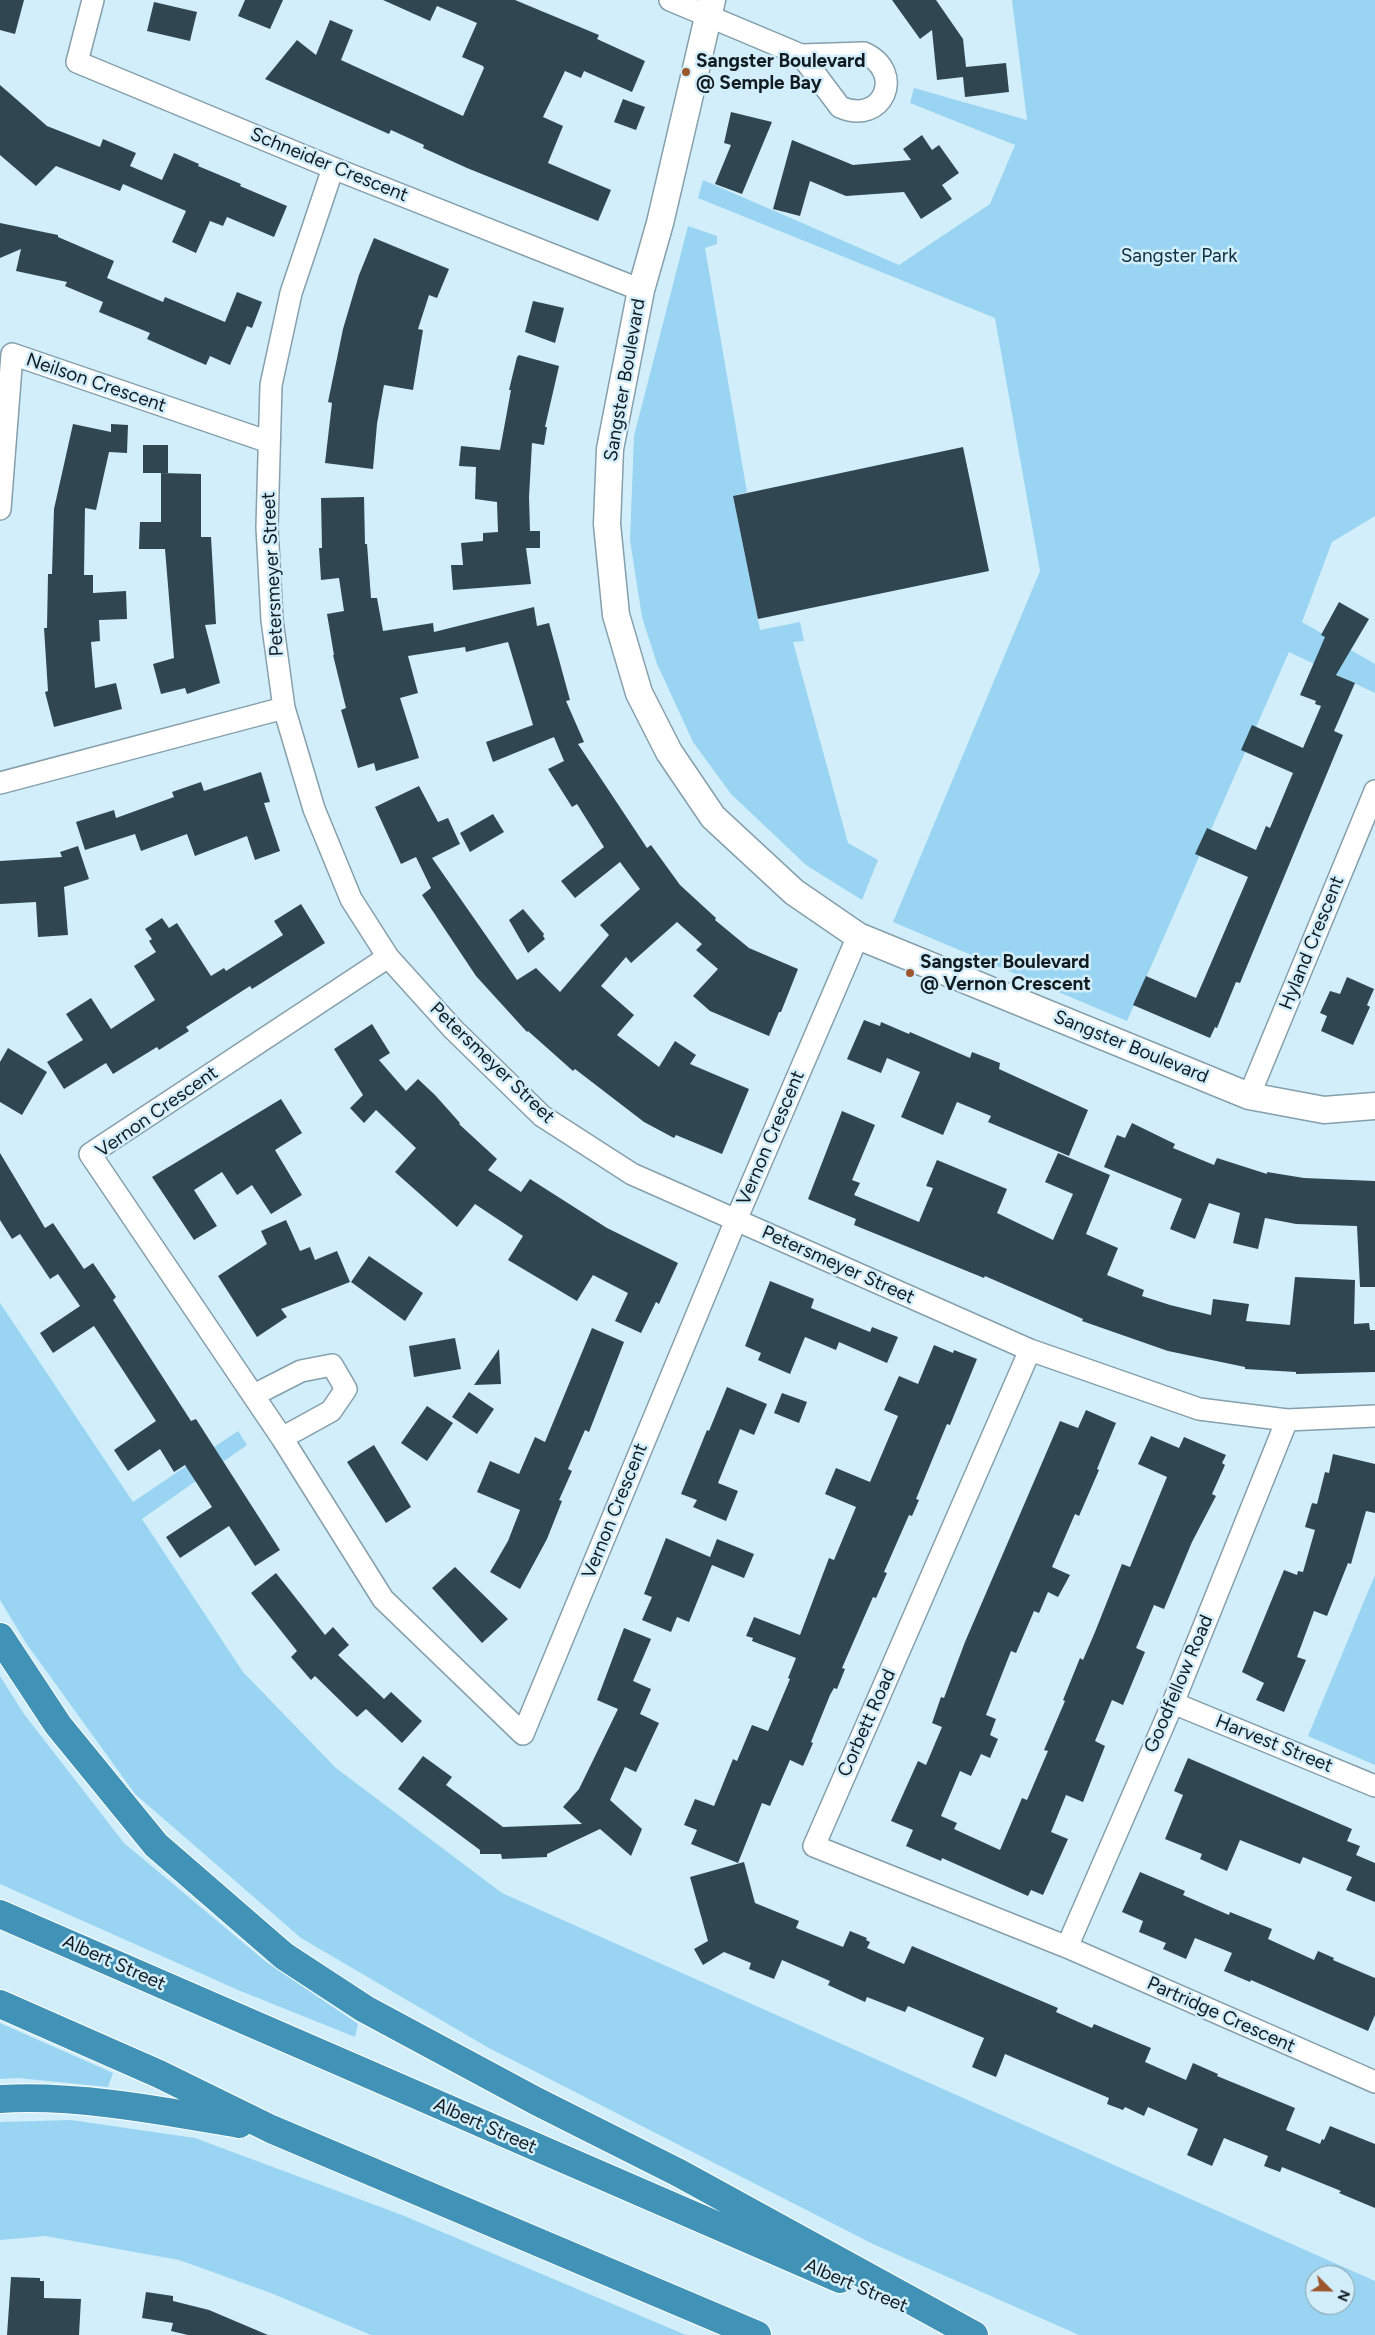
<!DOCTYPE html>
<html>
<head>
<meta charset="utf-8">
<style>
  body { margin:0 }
  #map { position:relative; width:1375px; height:2335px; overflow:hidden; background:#d2eefb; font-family:Figtree,sans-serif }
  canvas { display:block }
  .north { position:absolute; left:1305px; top:2265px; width:50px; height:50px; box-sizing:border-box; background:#d2eefb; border:1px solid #859aa3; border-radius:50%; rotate:113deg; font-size:14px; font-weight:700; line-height:20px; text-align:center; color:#111b20 }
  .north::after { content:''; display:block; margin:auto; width:18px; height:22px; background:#9d562e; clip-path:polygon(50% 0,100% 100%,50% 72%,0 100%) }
</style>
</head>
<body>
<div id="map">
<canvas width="1375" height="2335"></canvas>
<div class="north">N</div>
</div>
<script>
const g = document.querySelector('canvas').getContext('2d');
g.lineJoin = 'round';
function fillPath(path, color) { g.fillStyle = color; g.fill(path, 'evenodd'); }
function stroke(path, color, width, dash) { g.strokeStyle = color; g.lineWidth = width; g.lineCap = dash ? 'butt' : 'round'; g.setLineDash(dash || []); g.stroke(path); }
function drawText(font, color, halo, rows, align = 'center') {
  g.font = font + ' Figtree,sans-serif'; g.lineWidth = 5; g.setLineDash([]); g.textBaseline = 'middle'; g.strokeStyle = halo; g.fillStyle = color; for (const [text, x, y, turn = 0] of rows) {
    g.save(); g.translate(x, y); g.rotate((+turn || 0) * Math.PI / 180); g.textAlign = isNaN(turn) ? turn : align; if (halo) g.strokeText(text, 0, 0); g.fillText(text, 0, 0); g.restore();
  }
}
fillPath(new Path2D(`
  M 1012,0 L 1375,0 L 1375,516 L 1332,542 L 1302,622 L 1375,664 L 1375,693 L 1289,652 L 1127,1021 L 893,922 L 1040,571 L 995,318 L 698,198 L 703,180 L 899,265 L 990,204 L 1015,145 L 910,103 L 914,88 L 1027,120 Z
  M 688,226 L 717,236 L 717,244 L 705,248 L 747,492 L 733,496 L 760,630 L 800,622 L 804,641 L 793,642 L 848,843 L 878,860 L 862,900 L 806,865 L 731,794 L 693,742 L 657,664 L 642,617 L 630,540 L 634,436 Z
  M 0,1303 L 133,1502 L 238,1431 L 247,1445 L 142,1519 L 243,1672 L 336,1768 L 502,1893 L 1375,2281 L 1375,2335 L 1079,2335 L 873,2244 L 487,2047 L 301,1938 L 135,1794 L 26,1643 L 0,1600 ZM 1315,2275 L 1345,2275 L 1345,2305 L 1315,2305 Z
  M 1375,1575 L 1375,1765 L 1308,1736 Z
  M 0,1676 L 24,1714 L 124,1843 L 265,1961 L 358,2024 L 355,2037 L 238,1990 L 0,1884 Z
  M 0,2023 L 113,2073 L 108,2087 L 18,2078 L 0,2079 Z
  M 71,2120 L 195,2138 L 402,2215 L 686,2335 L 371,2335 L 271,2293 L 179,2260 L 45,2236 L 0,2240 L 0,2122 Z`), '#99d5f2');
fillPath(new Path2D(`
  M 0,0 L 24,0 L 15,34 L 0,30 Z
  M 245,0 L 283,0 L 270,29 L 238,16 Z
  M 383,0 L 515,0 L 599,35 L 597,39 L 645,61 L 632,92 L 584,71 L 581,78 L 565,71 L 543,117 L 563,126 L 548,163 L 611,190 L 598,221 L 467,168 L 423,148 L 424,145 L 391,130 L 389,134 L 265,79 L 297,40 L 316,55 L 330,20 L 353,30 L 341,60 L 463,116 L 484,68 L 483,66 L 462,57 L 477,23 L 437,6 L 430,21 Z
  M 892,0 L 936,0 L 963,39 L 966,67 L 1006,63 L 1009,92 L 965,97 L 963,77 L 937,80 L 932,30 L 920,39 Z
  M 154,2 L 197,12 L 190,41 L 147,31 Z
  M 0,85 L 47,126 L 100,147 L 103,139 L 136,153 L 130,166 L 162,180 L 174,153 L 199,164 L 198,166 L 241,184 L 240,186 L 287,206 L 274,237 L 227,217 L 223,226 L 210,221 L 196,253 L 172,242 L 186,211 L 123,184 L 120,191 L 56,166 L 36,186 L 0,155 Z
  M 623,99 L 645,107 L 636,130 L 614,122 Z
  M 731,112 L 772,122 L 742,194 L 715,184 L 731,145 L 724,143 Z
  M 922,135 L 932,150 L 939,145 L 959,173 L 942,185 L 952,199 L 921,219 L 904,192 L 846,196 L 810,181 L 800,216 L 773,209 L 792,140 L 853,165 L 911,160 L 903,149 Z
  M 0,223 L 58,235 L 58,237 L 114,261 L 107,278 L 163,302 L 165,297 L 225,322 L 237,292 L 262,302 L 252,328 L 247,326 L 230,365 L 210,356 L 206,365 L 147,339 L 150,333 L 99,312 L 103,302 L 65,286 L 67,282 L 16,271 L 21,249 L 0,258 Z
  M 374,238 L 449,269 L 437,298 L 429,295 L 418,329 L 423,330 L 413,390 L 384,385 L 377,424 L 373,469 L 325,463 L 332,403 L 328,402 L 343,329 L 359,275 Z
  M 533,301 L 564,308 L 555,343 L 525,332 Z
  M 519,355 L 559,366 L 545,427 L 547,427 L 544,445 L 532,443 L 529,497 L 530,531 L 540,531 L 540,548 L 526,548 L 531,584 L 453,590 L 451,565 L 463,565 L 461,543 L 483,541 L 483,533 L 498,532 L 497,502 L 475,499 L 476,467 L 459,466 L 461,446 L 500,450 L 511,390 L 509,390 L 517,357 Z
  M 73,424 L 111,432 L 111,424 L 128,425 L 127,453 L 109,452 L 96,510 L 85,508 L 84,575 L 93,575 L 93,593 L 126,591 L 127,619 L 99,620 L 100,641 L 91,642 L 95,688 L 116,683 L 122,709 L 54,727 L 45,692 L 48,691 L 44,628 L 47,628 L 48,574 L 52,574 L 54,509 Z
  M 143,445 L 168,445 L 168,473 L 143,473 Z
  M 963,447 L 989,571 L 758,619 L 733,496 Z
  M 161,473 L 201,474 L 201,537 L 211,537 L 216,624 L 205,625 L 220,683 L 187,694 L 185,688 L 161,694 L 153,664 L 174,658 L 165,549 L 139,549 L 140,522 L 161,522 Z
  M 364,497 L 365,544 L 367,544 L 371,598 L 377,598 L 383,631 L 433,623 L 434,632 L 534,607 L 537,626 L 549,623 L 570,700 L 566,701 L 584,742 L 578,744 L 647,848 L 651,845 L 680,885 L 716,918 L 715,920 L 749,948 L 798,969 L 781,1012 L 779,1012 L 769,1036 L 710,1011 L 693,996 L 718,969 L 696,950 L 702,944 L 677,922 L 631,963 L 626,957 L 601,986 L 634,1015 L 617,1035 L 659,1067 L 675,1041 L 696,1055 L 690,1064 L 749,1089 L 722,1154 L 676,1135 L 674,1138 L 644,1122 L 575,1069 L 573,1071 L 528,1031 L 527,1032 L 476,976 L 422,895 L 431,888 L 416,857 L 401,864 L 375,807 L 419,786 L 438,822 L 448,818 L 460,844 L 432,858 L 517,980 L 536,968 L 560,992 L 609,935 L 600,925 L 640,889 L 620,862 L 575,898 L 561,881 L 604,847 L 577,804 L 572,807 L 548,769 L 564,761 L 554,737 L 493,762 L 486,742 L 533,725 L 508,642 L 466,652 L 465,647 L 408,656 L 418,693 L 400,698 L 419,758 L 376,771 L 374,763 L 358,768 L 341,710 L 346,708 L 333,655 L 334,655 L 327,614 L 344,611 L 339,578 L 321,580 L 319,548 L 322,548 L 321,498 Z
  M 1339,602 L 1369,619 L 1336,675 L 1355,683 L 1334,731 L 1343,735 L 1240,983 L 1236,982 L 1217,1028 L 1215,1027 L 1210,1038 L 1133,1005 L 1146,976 L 1196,998 L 1248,877 L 1195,854 L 1207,828 L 1256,850 L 1266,826 L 1270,828 L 1293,773 L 1241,750 L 1252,725 L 1303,748 L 1321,706 L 1315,704 L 1316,701 L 1300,695 L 1325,637 L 1321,635 Z
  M 261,772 L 270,802 L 264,803 L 280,851 L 255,860 L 247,836 L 195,856 L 187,834 L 141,851 L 135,834 L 85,850 L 76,822 L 114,810 L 116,818 L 174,797 L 172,792 L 201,782 L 204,791 Z
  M 493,814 L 504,832 L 470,852 L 460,833 Z
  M 78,846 L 89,879 L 64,887 L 68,935 L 38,937 L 36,902 L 0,904 L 0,861 L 62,857 L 60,852 Z
  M 301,904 L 325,943 L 252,989 L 250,986 L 186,1027 L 189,1031 L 159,1050 L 157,1047 L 113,1074 L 106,1063 L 64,1089 L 47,1062 L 83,1040 L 66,1014 L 91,998 L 111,1029 L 155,1000 L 134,966 L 156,952 L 149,941 L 152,939 L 145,929 L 162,918 L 169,928 L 177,923 L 211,976 L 224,968 L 226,971 L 283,935 L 274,921 Z
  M 523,909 L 544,934 L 543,936 L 545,939 L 528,953 L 509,920 Z
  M 1347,977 L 1374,989 L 1367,1005 L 1370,1007 L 1353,1045 L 1321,1031 L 1327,1016 L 1320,1013 L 1330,991 L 1340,994 Z
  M 864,1020 L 880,1026 L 881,1022 L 909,1034 L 910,1032 L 970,1058 L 972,1052 L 1000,1063 L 999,1069 L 1088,1110 L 1069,1156 L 988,1122 L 991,1116 L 957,1102 L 943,1135 L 901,1117 L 920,1072 L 887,1058 L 881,1073 L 847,1059 Z
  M 372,1024 L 390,1053 L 379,1060 L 406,1091 L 418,1079 L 435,1095 L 460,1123 L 459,1124 L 497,1159 L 488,1170 L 521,1192 L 530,1179 L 607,1228 L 678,1263 L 659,1304 L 656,1302 L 641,1333 L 615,1321 L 628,1293 L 593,1275 L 577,1301 L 508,1260 L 523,1236 L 475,1204 L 457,1227 L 395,1172 L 416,1148 L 376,1110 L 364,1123 L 350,1108 L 363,1095 L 334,1049 Z
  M 8,1048 L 47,1072 L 22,1115 L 0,1102 L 0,1062 Z
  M 281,1099 L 302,1133 L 275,1150 L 302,1195 L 271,1214 L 252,1185 L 237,1195 L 222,1172 L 194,1190 L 217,1226 L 194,1240 L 152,1177 Z
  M 842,1111 L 875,1125 L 852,1180 L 860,1183 L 854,1195 L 919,1222 L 933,1188 L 926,1186 L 937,1160 L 1007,1189 L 997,1213 L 1053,1240 L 1073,1194 L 1045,1182 L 1058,1153 L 1110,1175 L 1086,1234 L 1118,1248 L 1107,1275 L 1144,1290 L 1142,1296 L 1170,1305 L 1211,1315 L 1213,1299 L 1249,1304 L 1246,1321 L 1290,1325 L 1295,1277 L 1355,1280 L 1354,1324 L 1369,1323 L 1370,1330 L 1375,1330 L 1375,1372 L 1296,1374 L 1296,1372 L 1245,1369 L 1245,1367 L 1168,1351 L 1082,1321 L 1083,1319 L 985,1276 L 984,1278 L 854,1225 L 856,1219 L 808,1199 Z
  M 1132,1123 L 1175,1144 L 1173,1148 L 1214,1165 L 1217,1158 L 1267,1174 L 1267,1172 L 1304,1178 L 1375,1181 L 1375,1287 L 1360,1287 L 1357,1226 L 1296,1224 L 1265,1218 L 1258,1249 L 1233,1243 L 1240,1213 L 1209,1203 L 1195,1239 L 1170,1229 L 1182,1199 L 1104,1167 L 1117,1135 L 1125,1138 Z
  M 0,1153 L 45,1228 L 53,1223 L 84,1269 L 93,1263 L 116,1297 L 113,1300 L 191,1421 L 196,1419 L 280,1550 L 255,1566 L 229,1526 L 180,1558 L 166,1537 L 212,1507 L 185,1465 L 174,1472 L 160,1449 L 128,1471 L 114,1450 L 156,1421 L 94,1326 L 53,1353 L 40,1333 L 80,1306 L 58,1274 L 50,1279 L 20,1234 L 12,1239 L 0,1220 Z
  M 286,1220 L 300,1251 L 310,1247 L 315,1260 L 337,1251 L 350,1282 L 281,1309 L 287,1317 L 257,1337 L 218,1276 L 267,1244 L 261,1231 Z
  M 369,1256 L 423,1293 L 405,1321 L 351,1282 Z
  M 770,1281 L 814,1299 L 811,1308 L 870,1332 L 872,1327 L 898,1337 L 887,1363 L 839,1342 L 836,1350 L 805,1337 L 790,1374 L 758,1360 L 761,1353 L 745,1346 Z
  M 592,1328 L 624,1342 L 589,1432 L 585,1430 L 568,1469 L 572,1471 L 559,1500 L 562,1501 L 547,1539 L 520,1589 L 490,1572 L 508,1541 L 520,1510 L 477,1492 L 490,1461 L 519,1474 L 535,1437 L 545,1442 Z
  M 455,1338 L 461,1369 L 414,1377 L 409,1346 Z
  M 934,1345 L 953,1353 L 954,1350 L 977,1359 L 950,1425 L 947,1424 L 916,1499 L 919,1500 L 912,1516 L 909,1515 L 884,1572 L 887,1573 L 876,1598 L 873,1597 L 842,1668 L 845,1669 L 837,1689 L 834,1688 L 830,1695 L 811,1742 L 813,1743 L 803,1766 L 790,1760 L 770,1806 L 762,1803 L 738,1863 L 691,1844 L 697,1830 L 684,1825 L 695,1799 L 714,1806 L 733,1759 L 737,1761 L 752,1725 L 768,1731 L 790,1679 L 788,1678 L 796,1658 L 752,1641 L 753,1638 L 746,1636 L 754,1617 L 800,1635 L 829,1558 L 834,1560 L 856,1507 L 825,1494 L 836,1468 L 870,1482 L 898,1416 L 884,1410 L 899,1376 L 918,1384 Z
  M 499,1349 L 501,1384 L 474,1385 Z
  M 727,1387 L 767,1404 L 754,1435 L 740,1429 L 718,1483 L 738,1491 L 726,1521 L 693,1507 L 697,1500 L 681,1494 L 707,1430 L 709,1431 Z
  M 469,1392 L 494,1409 L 477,1434 L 452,1417 Z
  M 782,1393 L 807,1402 L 799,1423 L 774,1413 Z
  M 427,1406 L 453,1423 L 427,1461 L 401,1443 Z
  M 1086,1410 L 1116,1423 L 1097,1469 L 1099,1470 L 1079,1516 L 1075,1514 L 1052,1567 L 1070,1575 L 1058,1597 L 1048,1592 L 1039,1613 L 1034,1611 L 1016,1653 L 1011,1651 L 986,1715 L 996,1719 L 990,1735 L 998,1739 L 990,1758 L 981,1754 L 971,1776 L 960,1771 L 941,1816 L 957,1823 L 954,1829 L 1000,1850 L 1022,1798 L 1027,1800 L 1048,1751 L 1044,1750 L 1065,1701 L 1063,1700 L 1080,1658 L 1083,1660 L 1095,1632 L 1122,1564 L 1130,1567 L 1167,1477 L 1138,1464 L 1151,1436 L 1179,1448 L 1184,1437 L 1226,1455 L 1222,1463 L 1225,1465 L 1212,1494 L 1216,1496 L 1192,1542 L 1164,1609 L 1154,1605 L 1136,1648 L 1145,1652 L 1123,1705 L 1112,1700 L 1095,1741 L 1105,1746 L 1083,1802 L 1066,1795 L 1051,1832 L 1068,1839 L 1043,1895 L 1031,1890 L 1028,1896 L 942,1858 L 941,1861 L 906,1846 L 913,1830 L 891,1821 L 918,1761 L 926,1765 L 942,1727 L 932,1723 L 941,1697 L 944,1698 L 965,1642 L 1060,1421 L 1078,1428 Z
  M 374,1445 L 411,1507 L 386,1523 L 347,1462 Z
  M 1333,1454 L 1375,1464 L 1375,1513 L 1366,1511 L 1351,1564 L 1348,1563 L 1327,1616 L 1314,1611 L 1297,1657 L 1306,1660 L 1284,1712 L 1256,1700 L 1264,1683 L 1242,1672 L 1284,1570 L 1297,1575 L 1298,1571 L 1303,1572 L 1315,1530 L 1305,1527 L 1312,1503 L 1317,1504 L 1325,1472 L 1329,1473 Z
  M 666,1538 L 710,1557 L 717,1539 L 754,1554 L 744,1578 L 712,1565 L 689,1622 L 677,1617 L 671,1632 L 642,1620 L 652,1597 L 644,1594 Z
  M 455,1567 L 508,1619 L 482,1643 L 432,1588 Z
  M 276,1573 L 325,1635 L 333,1627 L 349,1645 L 338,1655 L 384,1699 L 391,1692 L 422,1721 L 402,1743 L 366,1709 L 357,1717 L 315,1676 L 311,1680 L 291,1657 L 297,1651 L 251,1593 Z
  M 624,1628 L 651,1639 L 633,1681 L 651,1689 L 640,1714 L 659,1723 L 636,1772 L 625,1767 L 610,1800 L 642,1829 L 631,1856 L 600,1829 L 547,1854 L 547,1857 L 502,1859 L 501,1854 L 480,1854 L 480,1850 L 398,1789 L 423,1756 L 452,1777 L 446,1785 L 503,1827 L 582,1824 L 563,1807 L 579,1789 L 618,1709 L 597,1700 Z
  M 1188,1758 L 1352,1829 L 1347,1841 L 1360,1846 L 1356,1855 L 1375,1863 L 1375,1902 L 1346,1890 L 1352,1877 L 1303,1857 L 1300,1864 L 1240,1840 L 1227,1871 L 1200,1859 L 1202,1854 L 1165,1839 L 1183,1795 L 1174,1791 Z
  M 744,1862 L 755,1903 L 799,1921 L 796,1928 L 843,1947 L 850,1931 L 867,1938 L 866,1940 L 870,1942 L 867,1948 L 904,1964 L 912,1946 L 1058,2008 L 1056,2012 L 1092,2028 L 1094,2024 L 1151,2048 L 1145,2062 L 1186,2080 L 1193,2063 L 1218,2074 L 1217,2076 L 1295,2108 L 1286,2130 L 1320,2144 L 1322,2139 L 1324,2140 L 1330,2126 L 1375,2144 L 1375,2208 L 1339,2193 L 1341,2191 L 1282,2167 L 1280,2172 L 1264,2166 L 1268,2156 L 1224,2138 L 1212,2166 L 1187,2155 L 1198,2129 L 1148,2107 L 1144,2116 L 1125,2107 L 1123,2110 L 1107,2104 L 1109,2098 L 1005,2054 L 996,2077 L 972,2067 L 984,2038 L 908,2006 L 905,2012 L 867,1997 L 865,2002 L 828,1985 L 830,1981 L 782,1960 L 774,1979 L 749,1969 L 751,1963 L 724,1952 L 703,1965 L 694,1949 L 708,1941 L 690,1877 Z
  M 1140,1872 L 1185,1891 L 1183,1895 L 1229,1915 L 1230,1912 L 1272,1929 L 1268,1939 L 1314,1960 L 1318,1951 L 1334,1958 L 1333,1960 L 1375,1978 L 1375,2015 L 1368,2031 L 1251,1980 L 1250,1982 L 1224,1971 L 1232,1953 L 1195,1938 L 1186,1959 L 1163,1949 L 1166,1943 L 1139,1932 L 1143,1921 L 1122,1912 Z
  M 11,2277 L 40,2278 L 40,2281 L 44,2281 L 44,2298 L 81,2299 L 79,2335 L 7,2335 Z
  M 146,2292 L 173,2296 L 173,2301 L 209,2310 L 268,2335 L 188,2335 L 171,2331 L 173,2323 L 142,2318 Z`), '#304752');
const minor = new Path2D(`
  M 93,0 L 77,62 L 333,168 L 641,290
  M 670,0 L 801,55 L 864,53 C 906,72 883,126 840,107 L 801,55
  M 333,168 L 291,293 L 271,385 L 267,527 L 272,620 L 284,708 L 314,809 L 351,899 L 388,957 L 453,1029 L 542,1116 L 632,1174 L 1030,1350 L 1199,1409 L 1287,1420 L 1375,1416
  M 0,509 L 12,354 L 269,442
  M 0,783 L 284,708
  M 388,957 L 90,1154 L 282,1438 L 383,1599 L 523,1734 L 736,1220 L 858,936
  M 1249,1096 L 1375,791
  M 1030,1350 L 814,1846 L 1067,1947 L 1375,2082
  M 254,1395 L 301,1371 L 332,1365 L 346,1389 L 331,1411 L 282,1438
  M 1173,1703 L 1375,1786
  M 1067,1947 L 1173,1703 L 1287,1420`);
const tertiary = new Path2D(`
  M 712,0 L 660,223 L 641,290 L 610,449 L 607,524 L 616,615 L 639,693 L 669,752 L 713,817 L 794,892 L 858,936 L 1249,1096 L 1324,1110 L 1375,1106`);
const motorway = new Path2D(`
  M 0,1637 L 58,1725 L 156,1845 L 284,1956 L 365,2009 L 536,2101 L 679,2173 L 974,2335
  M 0,1914 L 840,2279
  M 0,2004 L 159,2074 L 271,2129 L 757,2335
  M 0,2099 C 76,2094 164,2111 239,2124`);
stroke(minor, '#859fab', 24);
stroke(tertiary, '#859fab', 29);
stroke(motorway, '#fff', 30);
stroke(minor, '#fff', 21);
stroke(tertiary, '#fff', 26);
stroke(motorway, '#4093b6', 28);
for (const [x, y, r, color] of [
  [686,72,5,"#9d562e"],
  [910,973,5,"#9d562e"]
]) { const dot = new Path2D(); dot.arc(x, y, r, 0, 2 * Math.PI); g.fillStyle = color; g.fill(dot); stroke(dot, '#d2eefb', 2); }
drawText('bold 19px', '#111b20', '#d2eefb', [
  ["Sangster Boulevard",696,61],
  ["@ Semple Bay",696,83],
  ["Sangster Boulevard",920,962],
  ["@ Vernon Crescent",920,984]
], 'left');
drawText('19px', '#111b20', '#d2eefb', [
  ["Schneider Crescent",329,165,22],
  ["Sangster Boulevard",625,380,-80],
  ["Neilson Crescent",96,383,19],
  ["Petersmeyer Street",273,574,-93],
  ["Hyland Crescent",1312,943,-68],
  ["Sangster Boulevard",1131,1047,22],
  ["Petersmeyer Street",492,1063,44],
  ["Vernon Crescent",157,1112,-35],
  ["Vernon Crescent",771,1138,-67],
  ["Petersmeyer Street",838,1265,24],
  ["Vernon Crescent",615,1511,-68],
  ["Goodfellow Road",1179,1684,-67],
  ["Corbett Road",867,1723,-66],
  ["Harvest Street",1274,1744,22],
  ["Albert Street",114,1963,24],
  ["Partridge Crescent",1221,2015,24],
  ["Albert Street",485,2126,24],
  ["Albert Street",856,2286,23]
]);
drawText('19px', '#0d2e3c', '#d2eefb', [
  ["Sangster Park",1179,256]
]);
</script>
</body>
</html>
